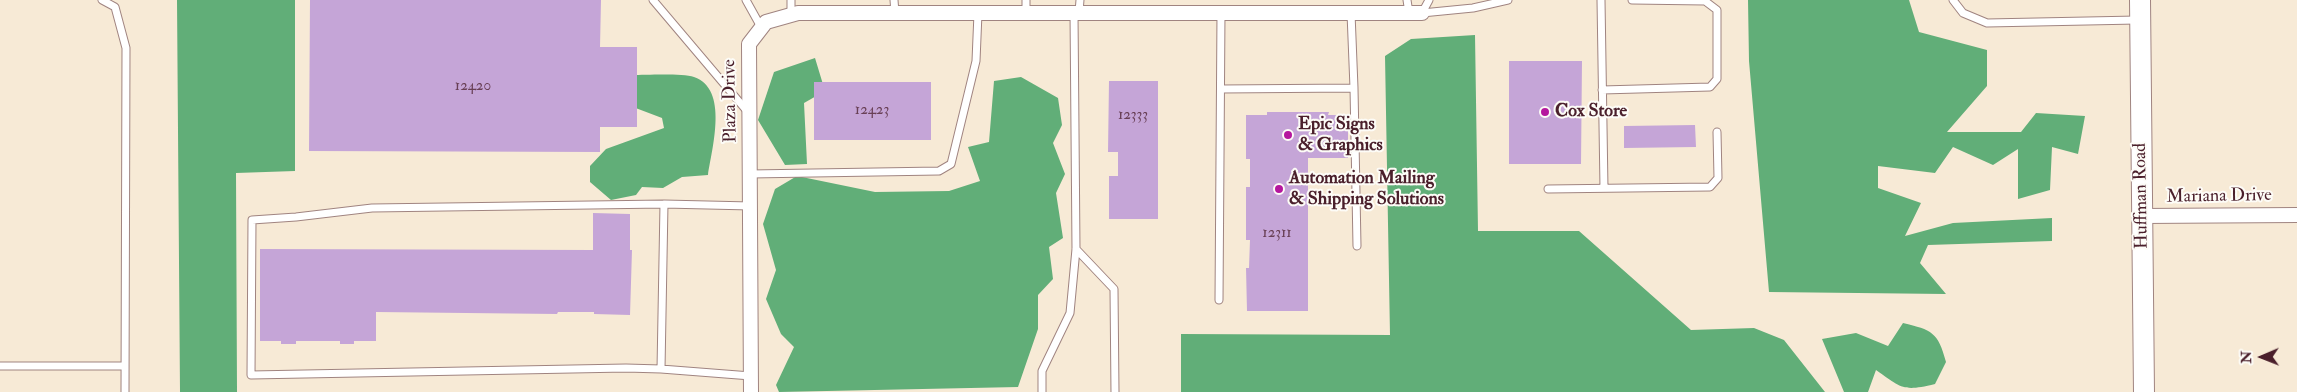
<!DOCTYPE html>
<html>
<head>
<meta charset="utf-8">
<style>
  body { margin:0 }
  #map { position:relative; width:2297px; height:392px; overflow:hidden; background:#f7ead6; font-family:"IM FELL Double Pica",serif }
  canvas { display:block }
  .north { position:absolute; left:2237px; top:332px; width:50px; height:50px; -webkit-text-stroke:4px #fdfcf7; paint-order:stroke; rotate:269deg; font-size:14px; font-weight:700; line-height:20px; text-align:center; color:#4a1f2b }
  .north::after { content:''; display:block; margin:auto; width:18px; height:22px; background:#4a1f2b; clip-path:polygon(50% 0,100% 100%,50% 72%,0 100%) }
</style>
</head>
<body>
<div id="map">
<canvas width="2297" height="392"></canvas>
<div class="north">N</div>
</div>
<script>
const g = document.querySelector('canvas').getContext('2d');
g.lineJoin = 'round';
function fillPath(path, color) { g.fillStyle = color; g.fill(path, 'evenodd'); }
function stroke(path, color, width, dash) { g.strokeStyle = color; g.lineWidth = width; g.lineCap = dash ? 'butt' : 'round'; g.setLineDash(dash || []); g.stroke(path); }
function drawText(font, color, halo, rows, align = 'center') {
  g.font = font + ' "IM FELL Double Pica",serif'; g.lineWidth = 4; g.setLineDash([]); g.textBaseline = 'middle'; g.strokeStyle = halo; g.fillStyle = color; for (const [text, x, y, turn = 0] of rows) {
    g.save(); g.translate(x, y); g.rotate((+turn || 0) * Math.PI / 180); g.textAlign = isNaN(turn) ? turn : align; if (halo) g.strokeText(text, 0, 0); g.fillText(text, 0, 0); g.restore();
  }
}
fillPath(new Path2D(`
  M 177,0 L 295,0 L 295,171 L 236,173 L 237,392 L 180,392 Z
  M 1748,0 L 1909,0 L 1919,32 L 1987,50 L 1987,86 L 1947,132 L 2021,132 L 2036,113 L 2085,116 L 2078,154 L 2052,147 L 2050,190 L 2018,199 L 2018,149 L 1993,165 L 1953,147 L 1935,173 L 1878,166 L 1878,188 L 1921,203 L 1905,236 L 1953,223 L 2052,218 L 2052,241 L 1928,245 L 1920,263 L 1946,294 L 1769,292 L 1749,61 Z
  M 1475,35 L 1478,231 L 1579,231 L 1691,330 L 1754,328 L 1784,340 L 1825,392 L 1181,392 L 1181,334 L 1390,335 L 1385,56 L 1411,39 Z
  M 815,58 L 825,91 L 804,103 L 807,164 L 785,165 L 758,120 L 774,72 Z
  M 632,75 C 646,75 682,73 694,77 C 729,89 712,148 708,175 L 682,177 L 663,188 L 642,187 L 636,195 L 611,200 L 590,182 L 590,166 L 606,149 L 664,128 L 662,118 L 633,107 Z
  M 1021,77 L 1058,98 L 1062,125 L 1053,143 L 1065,174 L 1056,193 L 1063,238 L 1049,247 L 1053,279 L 1038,295 L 1038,329 L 1018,387 L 779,392 L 776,385 L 794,347 L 781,334 L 766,299 L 776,270 L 763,224 L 775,189 L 797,176 L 875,192 L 949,191 L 980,181 L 968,147 L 989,142 L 994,81 Z
  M 1903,323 C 1932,330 1938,332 1946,362 L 1935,384 C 1902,392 1902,388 1876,370 L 1868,392 L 1844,392 L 1822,339 L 1856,333 L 1888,346 Z`), '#61ae78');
fillPath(new Path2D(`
  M 310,0 L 601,0 L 600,47 L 637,47 L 637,127 L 600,127 L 600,152 L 309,151 Z
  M 1509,61 L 1582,61 L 1581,164 L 1509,164 Z
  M 1109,81 L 1158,81 L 1158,219 L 1109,219 L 1109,176 L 1118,176 L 1118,152 L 1108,152 Z
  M 814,82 L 931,82 L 931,140 L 814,140 Z
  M 1267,112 L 1329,112 L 1328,115 L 1348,115 L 1348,158 L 1308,158 L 1308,311 L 1247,311 L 1246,268 L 1249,268 L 1250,240 L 1246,240 L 1246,187 L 1250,187 L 1250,159 L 1246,159 L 1246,115 L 1267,115 Z
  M 1695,125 L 1696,147 L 1624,148 L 1624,126 Z
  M 593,213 L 630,214 L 630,250 L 632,250 L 630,315 L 594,314 L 594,312 L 558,312 L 557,314 L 376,312 L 376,341 L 354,341 L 354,344 L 340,344 L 340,341 L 296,341 L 296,344 L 281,344 L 281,341 L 260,341 L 260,249 L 593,250 Z`), '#c5a5d7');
const lane = new Path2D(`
  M 102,0 L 115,7 L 126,48 L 125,392
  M 653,0 L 747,111
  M 746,0 L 761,27
  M 791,0 L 791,14
  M 894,0 L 895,13
  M 1407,0 L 1409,13
  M 1601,0 L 1604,188
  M 1953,0 L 1963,13 L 1987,23 L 2137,20
  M 1026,12 L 1026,0
  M 1079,12 L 1080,0
  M 1351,13 L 1354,88
  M 1422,13 L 1473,8 L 1508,0
  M 1422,13 L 1429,0
  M 1221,89 L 1354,88 L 1357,246
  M 1602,90 L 1710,87 L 1717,79 L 1717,10 L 1705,1 L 1632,0
  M 750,174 L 939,171 L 951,164 L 976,61 L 978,13
  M 1548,189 L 1710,187 L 1718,178 L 1717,132
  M 751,206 L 664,204 L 661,369 L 751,376
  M 1076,249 L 1114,289 L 1115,392
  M 1219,300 L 1221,13
  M 0,366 L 125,366
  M 661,369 L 626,368 L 251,375 L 252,220 L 296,217 L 372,208 L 664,204
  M 1042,392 L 1042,371 L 1070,313 L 1076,249 L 1074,13`);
const street = new Path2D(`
  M 2142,216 L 2297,215
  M 751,392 L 749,44 L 766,22 L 798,13 L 1422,13`);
const secondary = new Path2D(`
  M 2140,0 L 2144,392`);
stroke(lane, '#a08480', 9);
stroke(street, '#a08480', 16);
stroke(secondary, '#a08480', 22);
stroke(lane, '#fff', 7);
stroke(street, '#fff', 14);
stroke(secondary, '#fff', 20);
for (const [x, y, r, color] of [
  [1545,112,5,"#b5179e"],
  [1288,135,5,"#b5179e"],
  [1279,189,5,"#b5179e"]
]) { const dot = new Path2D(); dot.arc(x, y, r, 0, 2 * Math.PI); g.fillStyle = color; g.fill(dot); stroke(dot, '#fdfcf7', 2); }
drawText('15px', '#694056', null, [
  ["12420",473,87],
  ["12423",872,111],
  ["12333",1133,116],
  ["12311",1277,234]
]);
drawText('18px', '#4a1f2b', '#fdfcf7', [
  ["Plaza Drive",731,101,-91],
  ["Huffman Road",2142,196,-91],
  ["Mariana Drive",2219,197,-1]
]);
drawText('bold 18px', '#4a1f2b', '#fdfcf7', [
  ["Cox Store",1555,112],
  ["Epic Signs",1298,125],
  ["& Graphics",1298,146],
  ["Automation Mailing",1289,179],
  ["& Shipping Solutions",1289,200]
], 'left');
</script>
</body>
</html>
